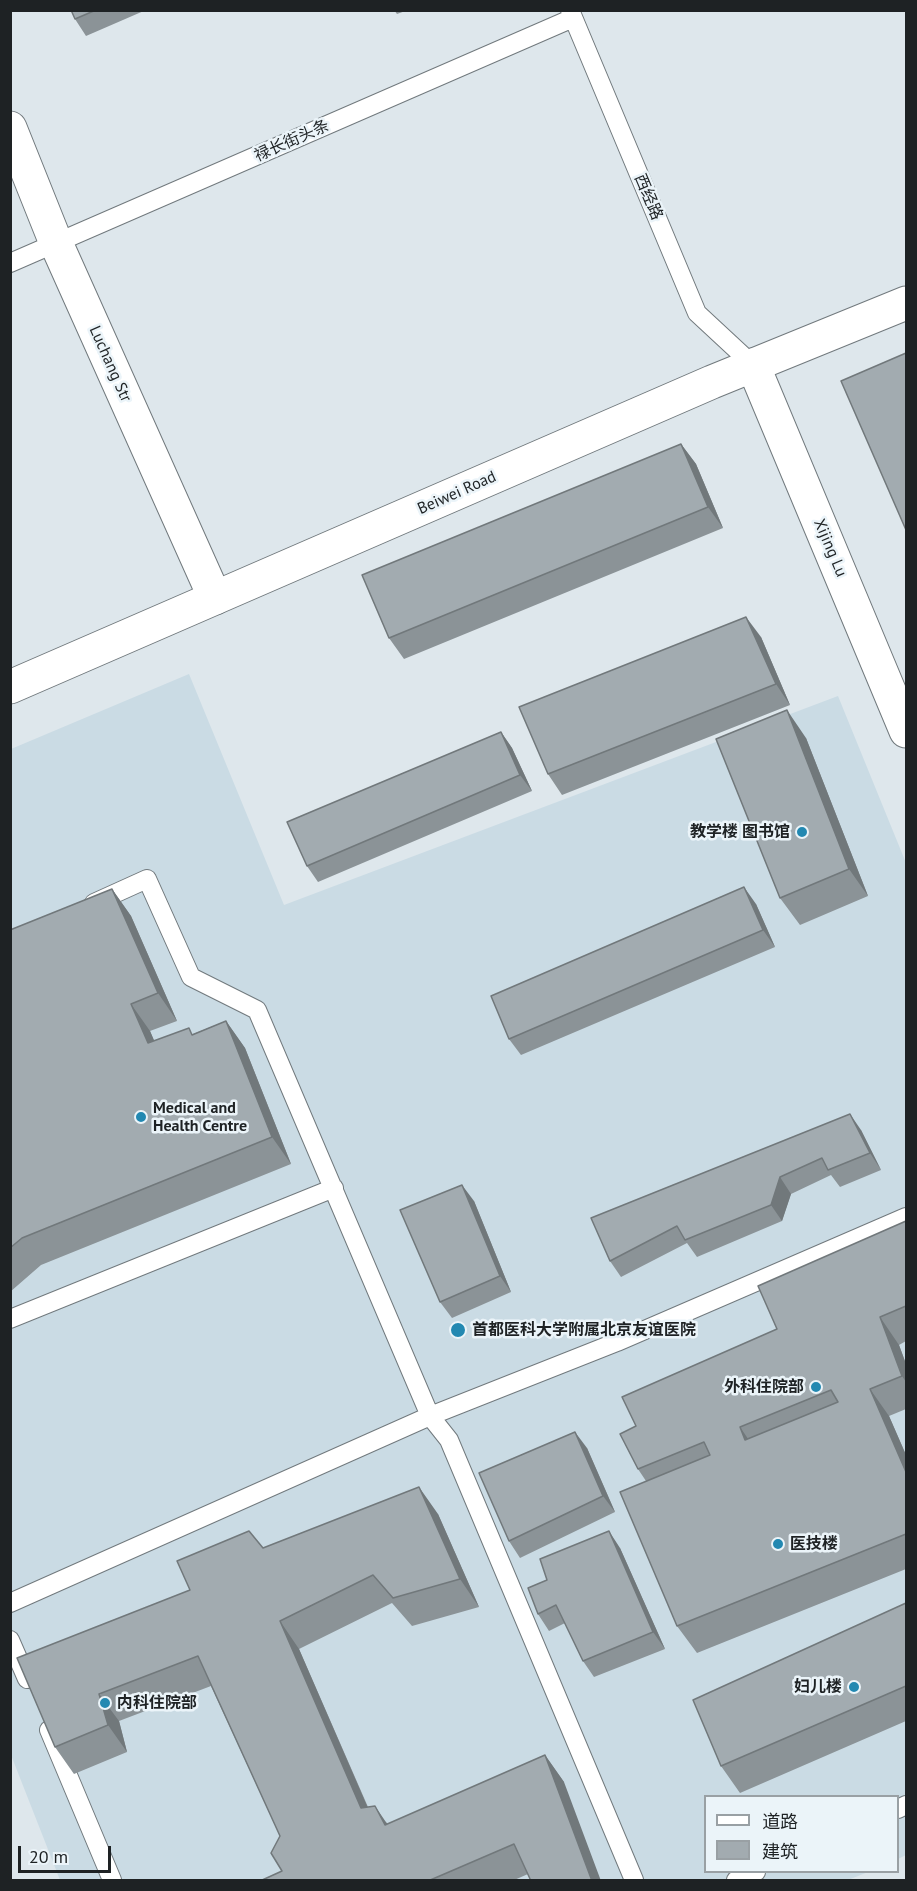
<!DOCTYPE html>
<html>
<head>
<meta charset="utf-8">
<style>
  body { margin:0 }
  #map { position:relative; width:917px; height:1891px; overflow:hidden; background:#dee7ec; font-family:"PT Sans","Noto Sans SC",sans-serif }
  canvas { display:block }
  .frame { position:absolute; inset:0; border:12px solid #1e2224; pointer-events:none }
  .legend { position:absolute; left:704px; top:1795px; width:195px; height:78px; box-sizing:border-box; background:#ebf4f9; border:2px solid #99a0a4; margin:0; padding:8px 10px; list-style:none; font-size:18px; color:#1e2224 }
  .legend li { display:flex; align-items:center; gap:12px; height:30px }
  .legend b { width:30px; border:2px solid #99a0a4 }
  .scale { position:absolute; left:18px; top:1846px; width:93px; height:27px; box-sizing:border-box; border:3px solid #1e2224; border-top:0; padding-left:8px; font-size:18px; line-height:21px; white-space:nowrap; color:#1e2224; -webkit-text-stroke:4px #ebf4f9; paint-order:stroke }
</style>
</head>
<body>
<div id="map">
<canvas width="917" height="1891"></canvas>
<div class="frame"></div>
<ul class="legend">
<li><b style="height:8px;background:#fff"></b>道路</li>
<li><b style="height:16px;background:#a2abb0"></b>建筑</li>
</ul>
<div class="scale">20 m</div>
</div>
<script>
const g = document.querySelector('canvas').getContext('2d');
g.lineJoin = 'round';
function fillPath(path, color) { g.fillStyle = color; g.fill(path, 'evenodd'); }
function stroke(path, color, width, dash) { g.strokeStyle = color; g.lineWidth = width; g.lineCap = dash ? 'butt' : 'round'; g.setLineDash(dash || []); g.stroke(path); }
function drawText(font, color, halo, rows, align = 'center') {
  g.font = font + ' "PT Sans","Noto Sans SC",sans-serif'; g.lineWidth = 5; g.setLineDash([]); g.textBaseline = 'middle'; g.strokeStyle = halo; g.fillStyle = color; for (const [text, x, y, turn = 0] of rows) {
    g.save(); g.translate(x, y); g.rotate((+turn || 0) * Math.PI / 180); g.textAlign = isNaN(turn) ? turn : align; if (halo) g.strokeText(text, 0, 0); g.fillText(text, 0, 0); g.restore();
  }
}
fillPath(new Path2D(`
  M 189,674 L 284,905 L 838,696 L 906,863 L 906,1855 L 898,1859 L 898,1796 L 706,1796 L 706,1872 L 868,1872 L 848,1880 L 60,1880 L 11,1755 L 11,749 Z`), '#cadbe4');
const service = new Path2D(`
  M 570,10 L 697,313 L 753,365
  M 10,263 L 573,18
  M 94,903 L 147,879 L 191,977 L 257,1010 L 430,1416 L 449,1440 L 634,1880
  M 10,1319 L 334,1188
  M 10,1603 L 430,1416 L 617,1342 L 906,1217
  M 10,1640 L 27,1679
  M 49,1730 L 112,1880
  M 898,1809 L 906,1805
  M 736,1880 L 756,1872`);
const minor = new Path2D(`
  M 10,128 L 56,243 L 215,598
  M 753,365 L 906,731`);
const tertiary = new Path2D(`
  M 10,687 L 712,382 L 906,303`);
stroke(service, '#71797d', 20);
stroke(minor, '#71797d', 35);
stroke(tertiary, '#71797d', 35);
stroke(service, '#fff', 18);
stroke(minor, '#fff', 33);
stroke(tertiary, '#fff', 33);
fillPath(new Path2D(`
  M 71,10 L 146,10 L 86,36 L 75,19 Z
  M 394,10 L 408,10 L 397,14 Z
  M 681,444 L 696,464 L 723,528 L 404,659 L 389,638 Z
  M 761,637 L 790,705 L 562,795 L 548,774 Z
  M 501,732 L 512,748 L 532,791 L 318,882 L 307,866 Z
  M 806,738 L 868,896 L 800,925 L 780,898 Z
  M 112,889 L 131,916 L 177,1021 L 150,1031 L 154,1041 L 193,1034 L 226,1021 L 245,1048 L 291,1164 L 41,1265 L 10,1292 L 10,930 Z
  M 756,904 L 775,947 L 521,1055 L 509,1039 Z
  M 861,1130 L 881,1170 L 840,1187 L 831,1175 L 791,1194 L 782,1221 L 697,1257 L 687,1243 L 621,1277 L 610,1261 Z
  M 474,1201 L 511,1292 L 452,1318 L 440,1302 Z
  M 906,1221 L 906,1341 L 899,1345 L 906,1364 L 906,1409 L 889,1416 L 906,1455 L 906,1569 L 697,1653 L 677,1626 L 646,1481 L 638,1469 L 636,1426 L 777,1329 Z
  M 587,1448 L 615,1512 L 520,1558 L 509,1541 Z
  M 438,1514 L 479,1607 L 412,1626 L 392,1603 L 299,1649 L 368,1807 L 388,1824 L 545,1755 L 564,1782 L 528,1874 L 512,1881 L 260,1881 L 282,1871 L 280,1836 L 211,1686 L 119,1721 L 127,1752 L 74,1774 L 55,1747 L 190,1590 Z
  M 620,1548 L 665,1649 L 594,1677 L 583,1661 L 565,1623 L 549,1631 L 538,1614 L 547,1580 Z
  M 906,1603 L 906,1721 L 740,1793 L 721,1766 Z`), '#8b9397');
fillPath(new Path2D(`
  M 681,444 L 696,464 L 723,528 L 708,507 Z
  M 746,617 L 761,637 L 790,705 L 776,684 Z
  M 787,710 L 806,738 L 868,896 L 849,869 Z
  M 501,732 L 512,748 L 532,791 L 520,775 Z
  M 744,887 L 756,904 L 775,947 L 763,930 Z
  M 112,889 L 131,916 L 177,1021 L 158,993 Z
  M 131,1004 L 150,1031 L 167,1070 L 148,1043 Z
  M 226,1021 L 245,1048 L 291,1164 L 272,1137 Z
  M 850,1114 L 861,1130 L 881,1170 L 870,1153 Z
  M 780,1177 L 791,1194 L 782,1221 L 771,1205 Z
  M 462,1185 L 474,1201 L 511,1292 L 500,1276 Z
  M 880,1317 L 899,1345 L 906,1364 L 906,1382 L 902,1376 Z
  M 870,1389 L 889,1416 L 906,1455 L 906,1472 Z
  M 740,1427 L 759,1455 L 745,1440 Z
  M 575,1432 L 587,1448 L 615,1512 L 603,1496 Z
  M 419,1487 L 438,1514 L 479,1607 L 460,1579 Z
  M 609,1531 L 620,1548 L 665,1649 L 653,1632 Z
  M 280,1621 L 299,1649 L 380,1836 L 361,1808 Z
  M 99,1694 L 119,1721 L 127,1752 L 108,1725 Z
  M 545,1755 L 564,1782 L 601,1881 L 592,1881 Z
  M 375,1806 L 394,1834 L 385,1825 Z`), '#71787b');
const building = new Path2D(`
  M 71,10 L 96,10 L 75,19 Z
  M 906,353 L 906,530 L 841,381 Z
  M 681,444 L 708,507 L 389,638 L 362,575 Z
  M 746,617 L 776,684 L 548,774 L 519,707 Z
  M 787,710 L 849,869 L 780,898 L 716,739 Z
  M 501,732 L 520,775 L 307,866 L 287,822 Z
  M 744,887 L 763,930 L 509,1039 L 491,996 Z
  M 112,889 L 158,993 L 131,1004 L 148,1043 L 189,1028 L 192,1035 L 226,1021 L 272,1137 L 22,1238 L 10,1248 L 10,930 Z
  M 850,1114 L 870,1153 L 828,1170 L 822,1158 L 780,1177 L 771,1205 L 685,1240 L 677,1226 L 610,1261 L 591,1218 Z
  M 462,1185 L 500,1276 L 440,1302 L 400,1210 Z
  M 906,1221 L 906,1306 L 880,1317 L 902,1376 L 870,1389 L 906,1472 L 906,1534 L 677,1626 L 620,1492 L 710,1455 L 704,1442 L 638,1469 L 620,1434 L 636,1426 L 622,1397 L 777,1329 L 758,1286 ZM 831,1390 L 838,1402 L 745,1440 L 740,1427 Z
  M 575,1432 L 603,1496 L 509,1541 L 479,1473 Z
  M 419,1487 L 460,1579 L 393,1598 L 373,1575 L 280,1621 L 361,1808 L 375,1806 L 385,1825 L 545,1755 L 592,1881 L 531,1881 L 514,1844 L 428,1881 L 260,1881 L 282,1871 L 271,1853 L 280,1836 L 198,1656 L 99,1694 L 108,1725 L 55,1747 L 17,1658 L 190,1590 L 177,1561 L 249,1531 L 263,1548 Z
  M 609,1531 L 653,1632 L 583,1661 L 556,1605 L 538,1614 L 528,1588 L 547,1580 L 540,1559 Z
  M 906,1603 L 906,1686 L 721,1766 L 693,1700 Z`);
fillPath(building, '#a2abb0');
stroke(building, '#71787b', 1.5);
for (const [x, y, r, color] of [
  [802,832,6,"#2288b1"],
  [141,1117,6,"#2288b1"],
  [458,1330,8,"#2288b1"],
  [816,1387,6,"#2288b1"],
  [778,1544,6,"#2288b1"],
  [854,1687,6,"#2288b1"],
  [105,1703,6,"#2288b1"]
]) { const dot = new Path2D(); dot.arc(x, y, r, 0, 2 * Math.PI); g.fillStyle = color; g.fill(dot); stroke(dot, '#ebf4f9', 2); }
drawText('16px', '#1e2224', '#ebf4f9', [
  ["禄长街头条",292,141,-24],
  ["西经路",648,197,67],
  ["Luchang Str",110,364,66],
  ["Beiwei Road",457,493,-24],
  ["Xijing Lu",830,548,67]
]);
drawText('bold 16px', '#1e2224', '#ebf4f9', [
  ["教学楼 图书馆",790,832,"right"],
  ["Medical and",153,1108],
  ["Health Centre",153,1126],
  ["首都医科大学附属北京友谊医院",472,1330],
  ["外科住院部",804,1387,"right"],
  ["医技楼",790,1544],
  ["妇儿楼",842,1687,"right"],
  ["内科住院部",117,1703]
], 'left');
</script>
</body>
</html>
